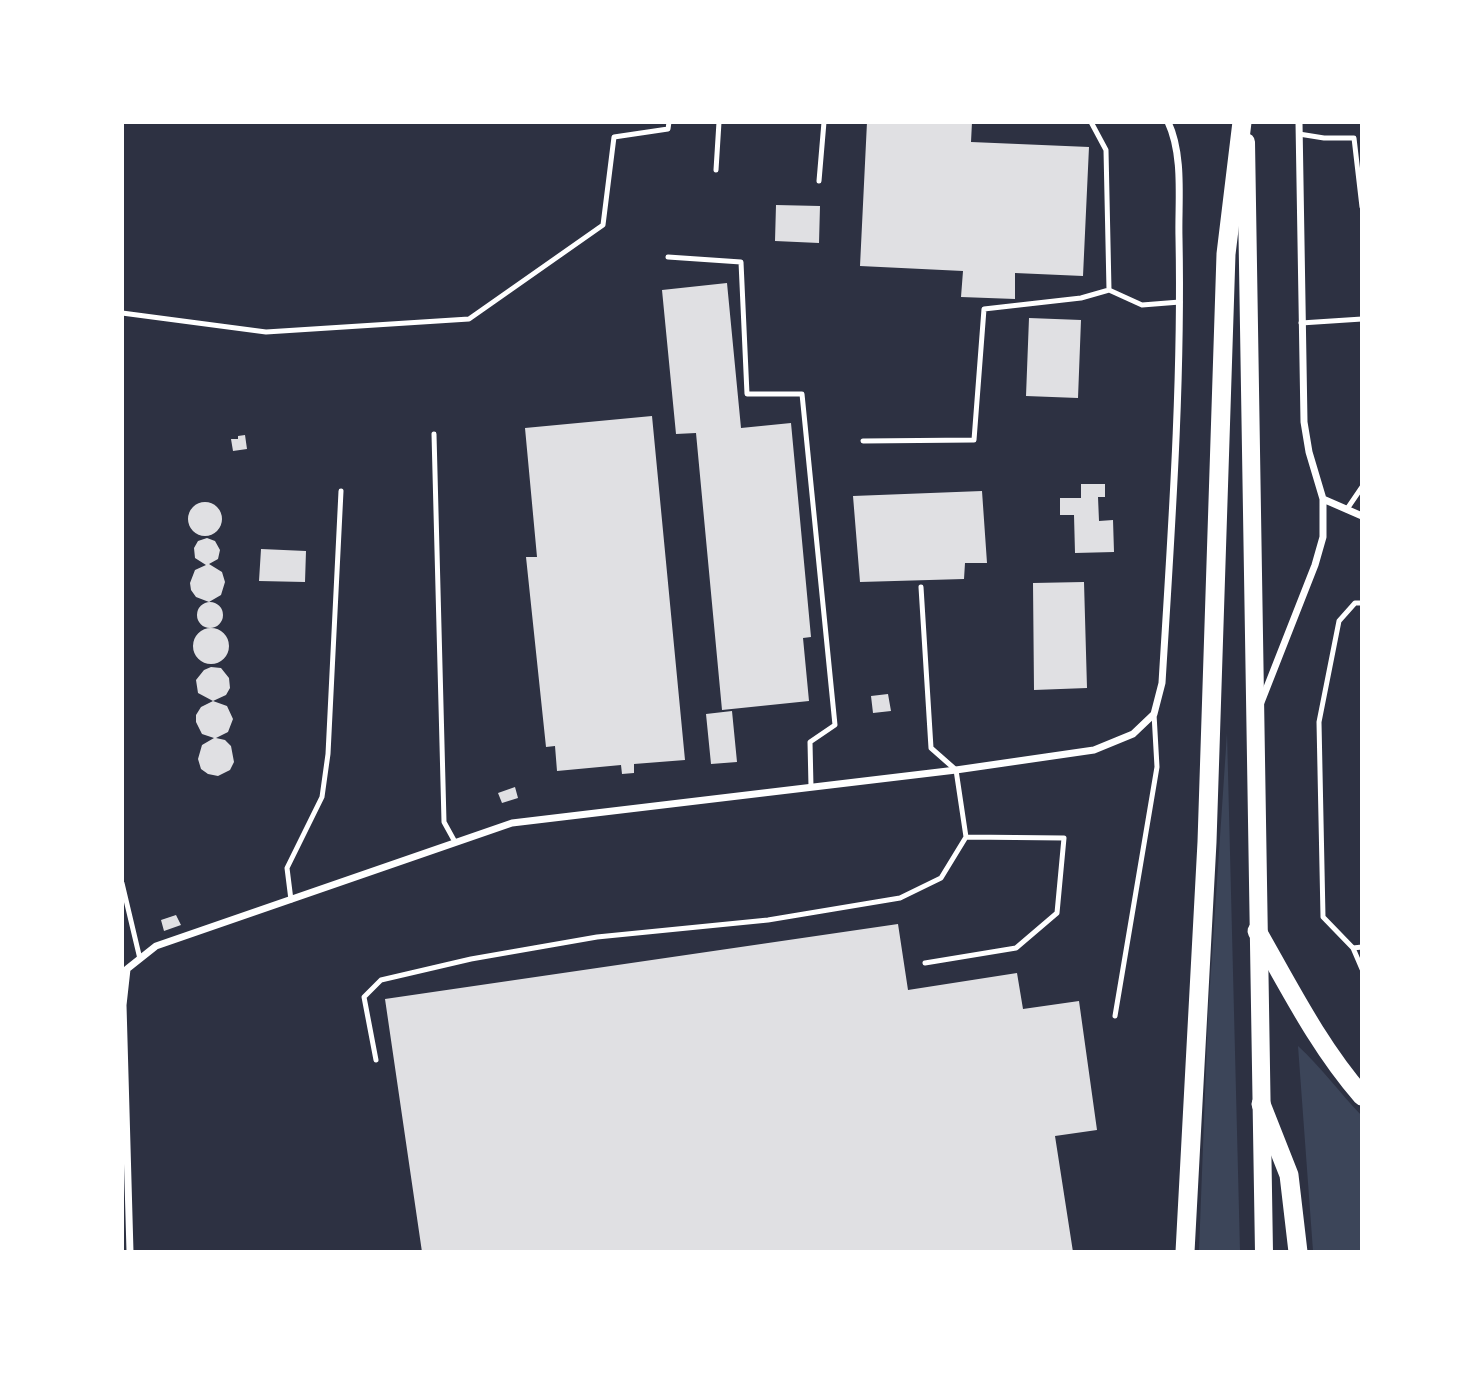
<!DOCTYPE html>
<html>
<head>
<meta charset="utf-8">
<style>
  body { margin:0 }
  #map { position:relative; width:1484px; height:1374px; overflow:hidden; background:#2d3142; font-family:"Fira Sans Condensed",sans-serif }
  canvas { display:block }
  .frame { position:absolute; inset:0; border:124px solid #fff; pointer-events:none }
</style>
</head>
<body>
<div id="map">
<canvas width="1484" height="1374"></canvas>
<div class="frame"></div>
</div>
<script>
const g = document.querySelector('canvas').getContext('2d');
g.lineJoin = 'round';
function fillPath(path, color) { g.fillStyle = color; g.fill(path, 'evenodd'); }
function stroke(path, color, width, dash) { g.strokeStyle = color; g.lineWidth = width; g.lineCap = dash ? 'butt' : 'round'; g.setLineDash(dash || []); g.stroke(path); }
fillPath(new Path2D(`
  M 1227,733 L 1240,1251 L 1199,1251 L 1208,1015 Z
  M 1298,1046 C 1321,1067 1339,1092 1361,1115 L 1361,1251 L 1313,1251 Z`), '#3c4559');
fillPath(new Path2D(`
  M 867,122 L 972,122 L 971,142 L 1089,147 L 1083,276 L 1015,273 L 1015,299 L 961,297 L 963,271 L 860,266 Z
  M 776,205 L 820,206 L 819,243 L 775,241 Z
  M 727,283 L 741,428 L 791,423 L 811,637 L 803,638 L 809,701 L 722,710 L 696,433 L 676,434 L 662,290 Z
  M 1029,318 L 1081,320 L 1078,398 L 1026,396 Z
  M 652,416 L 685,760 L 634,764 L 634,773 L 622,774 L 621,765 L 557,771 L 555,746 L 546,747 L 526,557 L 537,557 L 525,428 Z
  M 245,435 L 247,449 L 233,451 L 231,439 L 238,439 L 238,436 Z
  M 1081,484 L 1105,484 L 1105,497 L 1098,497 L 1099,521 L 1113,520 L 1114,552 L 1075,553 L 1074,515 L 1060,515 L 1060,498 L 1081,498 Z
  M 982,491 L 987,563 L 965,563 L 964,579 L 860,582 L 853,496 Z
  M188 519a17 17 0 1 1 34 0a17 17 0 1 1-34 0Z
  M 207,538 L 215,541 L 220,550 L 218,559 L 209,564 L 222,572 L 225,582 L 221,595 L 209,602 L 196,597 L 191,590 L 190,583 L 195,570 L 206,565 L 195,558 L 194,548 L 198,541 Z
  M 261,549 L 306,551 L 305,582 L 259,581 Z
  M 1084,582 L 1087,688 L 1034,690 L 1033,583 Z
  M197 615a13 13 0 1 1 26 0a13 13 0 1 1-26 0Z
  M193 646a18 18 0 1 1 36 0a18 18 0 1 1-36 0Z
  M 211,667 L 221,668 L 229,678 L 230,688 L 226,695 L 213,701 L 227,706 L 233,719 L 228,732 L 216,738 L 225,740 L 231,746 L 234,762 L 230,770 L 218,776 L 208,774 L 201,769 L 198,759 L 202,745 L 214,738 L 202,734 L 196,722 L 196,715 L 201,707 L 213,701 L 198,693 L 196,680 L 204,670 Z
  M 888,694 L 891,711 L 873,713 L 871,696 Z
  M 732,711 L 737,762 L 711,764 L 706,714 Z
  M 515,787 L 518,798 L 502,803 L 498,793 Z
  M 176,915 L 181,925 L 164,931 L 161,920 Z
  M 898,924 L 908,990 L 1017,973 L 1023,1009 L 1079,1001 L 1097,1130 L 1055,1136 L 1073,1252 L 422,1252 L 385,999 Z`), '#e0e0e3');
stroke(new Path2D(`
  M 1091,122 L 1106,150 L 1109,290 L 1142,305 L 1180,302
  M 1299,134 L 1324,138 L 1354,138 L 1362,207
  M 716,170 L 719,122
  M 819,181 L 824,122
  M 668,257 L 741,262 L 747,394 L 802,394 L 835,725 L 810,742 L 811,787
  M 122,313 L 266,332 L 469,319 L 603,225 L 614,137 L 668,129 L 669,122
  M 1301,323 L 1362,319
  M 434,434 L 444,822 L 455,842
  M 863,441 L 974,440 L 984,309 L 1081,298 L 1109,290
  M 1347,509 L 1362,487
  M 921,587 L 931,748 L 956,770 L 966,837 L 1064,838 L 1057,913 L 1016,948 L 925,963
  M 122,883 L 140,959
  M 291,900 L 287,868 L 322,797 L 328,754 L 341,491
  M 1362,947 L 1353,948 L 1362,969
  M 1353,948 L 1323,917 L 1319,722 L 1339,621 L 1355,603 L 1362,603
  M 1115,1016 L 1157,767 L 1154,714
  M 376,1060 L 364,997 L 381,980 L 471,959 L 597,937 L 768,920 L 900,898 L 941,878 L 966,837`), '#fff', 5);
stroke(new Path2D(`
  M 1299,122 L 1304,422 L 1309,452 L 1323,499 L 1362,516
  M 1260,705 L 1315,565 L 1323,537 L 1323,499
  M 130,1252 L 123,1005 L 127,969 L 156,946 L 512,823 L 956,770 L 1094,750 L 1133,734 L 1154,714 L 1162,683 C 1171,535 1182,386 1179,238 C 1178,202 1184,156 1168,122`), '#fff', 7);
stroke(new Path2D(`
  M 1246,142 L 1264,1252`), '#fff', 18);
stroke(new Path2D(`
  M 1257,931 C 1289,987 1319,1047 1362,1096
  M 1261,1104 L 1289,1175 L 1298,1252
  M 1185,1252 L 1207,842 L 1226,254 L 1242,122`), '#fff', 19);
</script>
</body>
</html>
